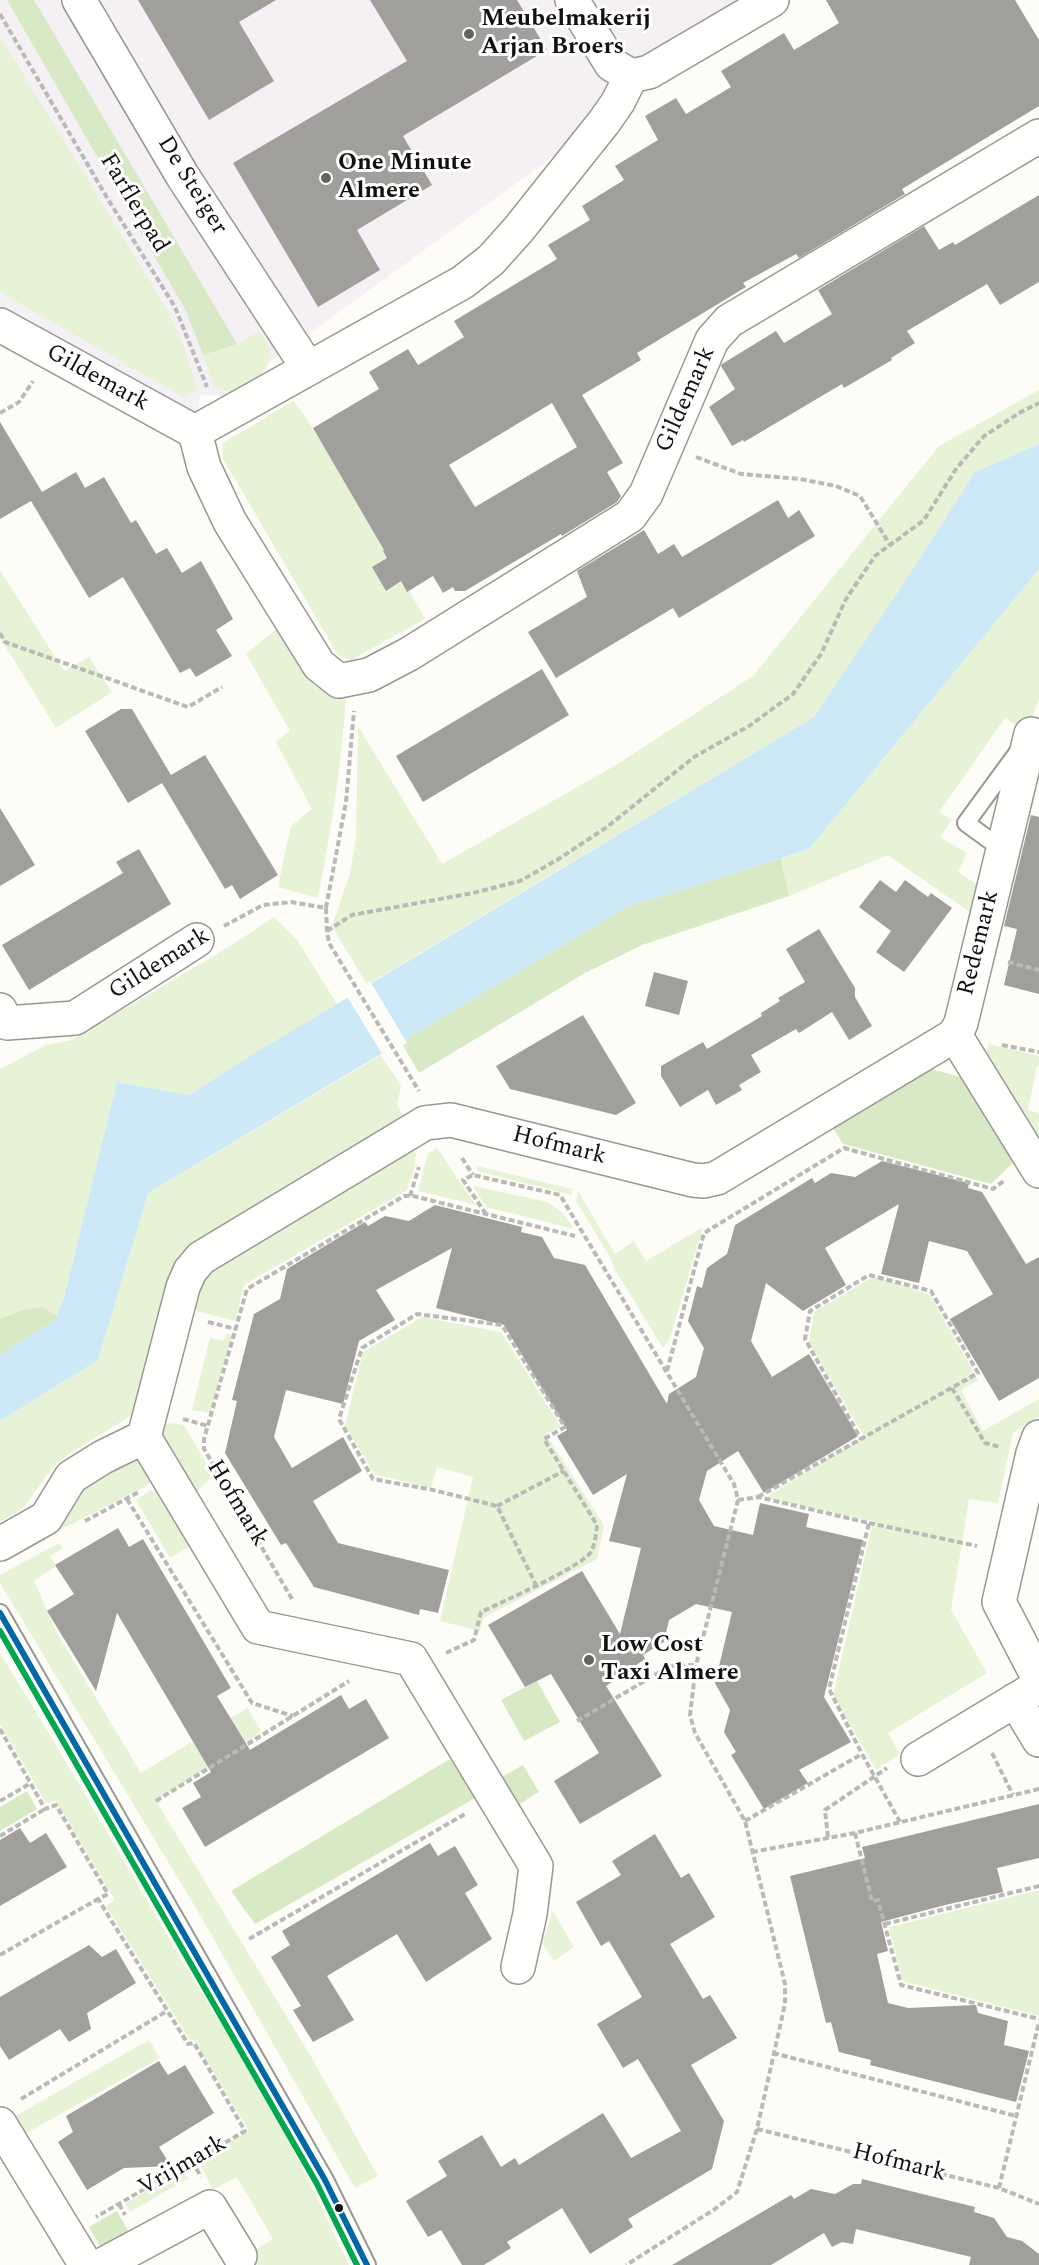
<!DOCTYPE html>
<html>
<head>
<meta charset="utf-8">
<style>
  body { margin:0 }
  canvas { display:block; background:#fdfcf7 }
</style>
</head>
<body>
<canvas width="1039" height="2265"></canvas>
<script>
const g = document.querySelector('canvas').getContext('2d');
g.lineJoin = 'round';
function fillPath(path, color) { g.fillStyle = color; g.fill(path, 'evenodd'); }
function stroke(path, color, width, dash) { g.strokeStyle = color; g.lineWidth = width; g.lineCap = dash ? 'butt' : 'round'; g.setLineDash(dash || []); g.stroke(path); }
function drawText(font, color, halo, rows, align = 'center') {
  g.font = font + ' Spectral,serif'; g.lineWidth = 6; g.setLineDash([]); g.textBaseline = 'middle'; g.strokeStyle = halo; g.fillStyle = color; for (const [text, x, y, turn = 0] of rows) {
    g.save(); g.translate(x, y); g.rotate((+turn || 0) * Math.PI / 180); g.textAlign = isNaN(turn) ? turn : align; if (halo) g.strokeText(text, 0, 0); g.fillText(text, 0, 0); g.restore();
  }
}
fillPath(new Path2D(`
  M 0,0 L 769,0 L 223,396 L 200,395 L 198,413 L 0,343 Z`), '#f5f0f3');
fillPath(new Path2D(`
  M 0,36 L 169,313 L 183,344 L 198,390 L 183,397 L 0,292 Z
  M 260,331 C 263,337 269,345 270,352 C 272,373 248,385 233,393 L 214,387 L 203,355 L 237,344 Z
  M 1039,390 L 1039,444 L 975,472 L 902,586 L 814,717 L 367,985 L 332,926 L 350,873 L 356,838 L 358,726 L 442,864 L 616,765 L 753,676 L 939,446 Z
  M 293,401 L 305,416 L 367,517 L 425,619 L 351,660 L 338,655 L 222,457 L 223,443 Z
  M 1039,569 L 1039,699 L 1026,732 L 1005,718 L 939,812 L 952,820 L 940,837 L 967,853 L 958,872 L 984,889 L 971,913 L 888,855 L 789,896 L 781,858 L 809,849 Z
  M 0,570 L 64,671 L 89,657 L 112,692 L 56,728 L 0,638 Z
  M 281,625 L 346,694 C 342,764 331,830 318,898 L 278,887 L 291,826 L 312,809 L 276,742 L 290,731 L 246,654 Z
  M 274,917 L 297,940 L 337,1004 L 189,1095 L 117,1082 L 64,1298 L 57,1316 L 42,1307 L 0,1319 L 0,1069 L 46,1045 L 72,1040 L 232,945 Z
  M 989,1044 L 1039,1056 L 1039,1066 L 1037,1066 L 1028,1110 L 1039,1113 L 1039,1138 L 1033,1136 L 986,1055 Z
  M 381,1055 L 401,1086 L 397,1105 L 405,1118 L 180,1253 L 142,1409 L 67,1455 L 54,1466 L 23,1508 L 0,1522 L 0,1421 L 98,1360 L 148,1193 Z
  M 437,1148 L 476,1205 L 418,1191 L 428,1154 Z
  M 407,1149 L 414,1149 L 416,1155 L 414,1170 L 407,1190 L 244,1285 L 235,1321 L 189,1309 L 203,1278 L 216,1262 Z
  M 477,1166 L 572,1189 L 572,1195 L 477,1171 Z
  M 473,1186 L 548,1202 L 563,1213 L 574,1229 L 486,1207 Z
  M 578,1191 L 615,1254 L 634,1241 L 646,1261 L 703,1227 L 670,1338 L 663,1348 L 615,1270 L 610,1257 L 576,1201 Z
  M 874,1276 L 930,1295 L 978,1380 L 961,1390 L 983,1431 L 1039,1399 L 1039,1417 L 1013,1433 L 998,1503 L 969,1499 L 951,1610 L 987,1673 L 888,1733 L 900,1754 L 876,1770 L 833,1695 L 873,1521 L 765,1498 L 864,1436 L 809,1343 L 814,1312 Z
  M 422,1317 L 501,1332 L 561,1427 L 546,1434 L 604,1525 L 597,1559 L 483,1618 L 480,1631 L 440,1621 L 473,1477 L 437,1467 L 431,1488 L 374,1474 L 345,1425 L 363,1352 Z
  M 227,1333 L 232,1335 L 210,1413 L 192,1410 L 210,1338 L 223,1341 Z
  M 169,1423 L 184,1425 L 213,1475 L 195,1494 L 160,1443 L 160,1429 Z
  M 135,1460 L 144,1463 L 160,1479 L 56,1532 L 53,1530 L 74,1492 L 122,1462 Z
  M 159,1490 L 193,1544 L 170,1558 L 136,1500 L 150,1491 Z
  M 59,1543 L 63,1548 L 50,1556 L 56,1566 L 34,1581 L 57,1633 L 141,1773 L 248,1708 L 261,1732 L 156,1801 L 313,2060 L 378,2176 L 355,2188 L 196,1908 L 0,1583 L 0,1575 Z
  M 0,1653 C 63,1755 123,1859 183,1962 C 212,2010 243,2057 270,2106 C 299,2158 324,2212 349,2265 L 257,2265 L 249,2253 L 273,2239 L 237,2177 L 213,2190 L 198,2161 L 249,2131 L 194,2040 L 189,2039 L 106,1906 L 114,1900 L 113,1897 L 56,1801 L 46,1803 L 0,1724 Z
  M 1039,1890 L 1039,2016 L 902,1981 L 889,1927 Z
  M 553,1911 L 574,1947 L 554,1961 L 542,1943 Z
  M 149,2040 L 160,2058 L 25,2134 L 15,2116 Z
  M 183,2169 L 189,2178 L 130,2212 L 125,2204 Z`), '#e7f3d7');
fillPath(new Path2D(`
  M 7,0 L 34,0 L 237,344 L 203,355 L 186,311 Z
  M 781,858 L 789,896 L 642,945 L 585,973 L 419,1073 L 401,1042 L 627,907 Z
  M 928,1068 L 968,1079 L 1015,1161 L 991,1184 L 843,1144 L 830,1123 Z
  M 42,1307 L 57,1316 L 55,1320 L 0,1355 L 0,1319 L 20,1311 Z
  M 537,1681 L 560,1722 L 524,1741 L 501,1700 Z
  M 450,1759 L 475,1798 L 255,1924 L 231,1891 Z
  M 523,1765 L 539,1792 L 516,1806 L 500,1778 Z
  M 27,1791 L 37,1809 L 0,1831 L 0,1807 Z
  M 117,2211 L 132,2238 L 102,2250 L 89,2227 Z`), '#d8eac5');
fillPath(new Path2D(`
  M 1039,444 L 1039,569 L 809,849 L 627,907 L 148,1193 L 98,1360 L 0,1421 L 0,1355 L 55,1320 L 64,1298 L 117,1082 L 189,1095 L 252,1055 L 814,717 L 902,586 L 975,472 Z`), '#cde8f7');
fillPath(new Path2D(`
  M 370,981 L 407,1043 L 384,1057 L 346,995 Z`), '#fdfcf7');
fillPath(new Path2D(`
  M 138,0 L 276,0 L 239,22 L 274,81 L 209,120 Z
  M 370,0 L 517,0 L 547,50 L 403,136 L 432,185 L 357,230 L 380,270 L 318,307 L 233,163 L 407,61 Z
  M 826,0 L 1015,0 L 1039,40 L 1039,106 L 902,189 L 905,194 L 799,258 L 796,254 L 743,283 L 746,287 L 637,353 L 641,360 L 582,395 L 623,463 L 607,472 L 621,496 L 617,502 L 562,536 L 561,534 L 465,591 L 455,591 L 453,587 L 443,593 L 433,576 L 407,592 L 401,581 L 386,591 L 372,567 L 387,558 L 383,551 L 384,550 L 313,428 L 379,389 L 369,372 L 408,349 L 418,365 L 464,337 L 454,321 L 557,259 L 548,245 L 590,220 L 582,206 L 624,180 L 615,166 L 658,140 L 645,116 L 676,98 L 686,114 L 731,87 L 721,71 L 784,33 L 794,50 L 839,23 ZM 552,403 L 577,447 L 475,507 L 449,465 Z
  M 1039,195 L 1039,282 L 1000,305 L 987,284 L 907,331 L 915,343 L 891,358 L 892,360 L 844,388 L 842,384 L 744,442 L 743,440 L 732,446 L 709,407 L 735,389 L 721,366 L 722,364 L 776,331 L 784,343 L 832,314 L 818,290 L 924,226 L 939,250 L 953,242 L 955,245 Z
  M 0,422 L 42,492 L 76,472 L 85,488 L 104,477 L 131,523 L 136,520 L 156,554 L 167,548 L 182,573 L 201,561 L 233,619 L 216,630 L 232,656 L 196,677 L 190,668 L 180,673 L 123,577 L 89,598 L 31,501 L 0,519 Z
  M 778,500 L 788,518 L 799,510 L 815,536 L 679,618 L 673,608 L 556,678 L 528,632 L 587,597 L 577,571 L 644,530 L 658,554 L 674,544 L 682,557 Z
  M 542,669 L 569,715 L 423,802 L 396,756 Z
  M 121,709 L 132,709 L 171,775 L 205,755 L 278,875 L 240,899 L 232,885 L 225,889 L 162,783 L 128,803 L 85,731 Z
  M 0,808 L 35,865 L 0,886 Z
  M 1031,815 L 1039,817 L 1039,994 L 1004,985 L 1017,929 L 1004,926 Z
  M 139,849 L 171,904 L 29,990 L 2,945 L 123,873 L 116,862 Z
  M 880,880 L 896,892 L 905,880 L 928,897 L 931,893 L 952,908 L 904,972 L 876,952 L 891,931 L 859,907 Z
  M 819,929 L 855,988 L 855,997 L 872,1026 L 849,1040 L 832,1012 L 799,1033 L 796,1029 L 751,1055 L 761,1072 L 739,1085 L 742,1090 L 716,1105 L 708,1090 L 680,1107 L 661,1076 L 661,1066 L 703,1042 L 707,1049 L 762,1016 L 761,1013 L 780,1001 L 778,998 L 805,982 L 786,949 Z
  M 654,972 L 688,981 L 679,1015 L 645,1006 Z
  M 583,1015 L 636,1103 L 616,1115 L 510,1089 L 496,1066 Z
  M 882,1161 L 969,1183 L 968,1188 L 982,1192 L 1026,1264 L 1039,1257 L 1039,1378 L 999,1401 L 959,1334 L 950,1319 L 993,1294 L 967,1251 L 929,1241 L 919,1283 L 881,1274 L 899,1204 L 825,1248 L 846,1285 L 803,1311 L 766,1283 L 751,1341 L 772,1377 L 809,1354 L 858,1436 L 764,1493 L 738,1451 L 707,1471 L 699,1500 L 714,1526 L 753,1535 L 760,1503 L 809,1514 L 806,1527 L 863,1540 L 824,1697 L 851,1742 L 799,1770 L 808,1783 L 764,1809 L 731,1755 L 736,1752 L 724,1732 L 730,1710 L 715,1683 L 732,1612 L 696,1604 L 669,1620 L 664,1642 L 643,1655 L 645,1659 L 606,1686 L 662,1776 L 580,1824 L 554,1781 L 599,1753 L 551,1674 L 525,1687 L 488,1625 L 582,1571 L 620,1634 L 641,1548 L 609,1541 L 627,1474 L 593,1495 L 557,1436 L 567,1430 L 504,1325 L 436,1308 L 452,1248 L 376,1290 L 395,1320 L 359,1341 L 343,1404 L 286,1390 L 274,1437 L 292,1468 L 343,1437 L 362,1471 L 313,1501 L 338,1543 L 449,1570 L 438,1613 L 420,1609 L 419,1615 L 314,1587 L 286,1543 L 281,1545 L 225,1453 L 237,1401 L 232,1400 L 254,1314 L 280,1299 L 287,1269 L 320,1249 L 365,1222 L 368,1226 L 385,1216 L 409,1221 L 435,1205 L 522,1227 L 521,1232 L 542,1237 L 554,1258 L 585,1265 L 667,1404 L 669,1394 L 696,1377 L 704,1348 L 688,1321 L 697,1286 L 702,1288 L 707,1268 L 727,1254 L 735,1225 L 812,1178 L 815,1183 L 831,1173 L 855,1177 Z
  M 118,1528 L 129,1547 L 143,1539 L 231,1688 L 217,1696 L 250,1750 L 341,1695 L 349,1709 L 366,1699 L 389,1738 L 205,1847 L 182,1808 L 201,1797 L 193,1783 L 211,1772 L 117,1613 L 96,1691 L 47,1611 L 74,1594 L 55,1565 Z
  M 1039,1804 L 1039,1858 L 997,1868 L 1003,1892 L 945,1905 L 881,1922 L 888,1951 L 877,1954 L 888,2003 L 908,2008 L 976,2005 L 978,2013 L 1008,2021 L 1004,2045 L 1029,2051 L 1016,2102 L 870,2065 L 871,2060 L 839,2052 L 831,2022 L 826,2023 L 790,1876 L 865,1858 L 862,1847 Z
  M 20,1828 L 30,1843 L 46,1833 L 67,1867 L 0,1906 L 0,1840 Z
  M 655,1834 L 681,1878 L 689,1873 L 715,1917 L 670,1944 L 703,1999 L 710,1995 L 737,2038 L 691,2065 L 724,2121 L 712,2169 L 628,2219 L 633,2227 L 590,2254 L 562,2208 L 507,2242 L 511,2248 L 484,2265 L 462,2265 L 441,2230 L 428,2237 L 406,2201 L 447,2176 L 438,2161 L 482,2135 L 501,2167 L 515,2158 L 519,2165 L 603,2113 L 631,2158 L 681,2131 L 638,2059 L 623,2068 L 597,2024 L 642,1997 L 609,1941 L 601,1946 L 576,1902 L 621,1875 L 612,1861 Z
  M 430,1843 L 438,1856 L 455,1846 L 478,1885 L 465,1893 L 492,1939 L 426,1982 L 397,1934 L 327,1976 L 354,2020 L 313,2042 L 293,2010 L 301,2006 L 271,1957 L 290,1945 L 282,1931 Z
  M 89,1945 L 102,1957 L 116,1949 L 136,1983 L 87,2013 L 91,2029 L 69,2042 L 60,2029 L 9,2060 L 0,2046 L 0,1997 Z
  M 159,2061 L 168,2075 L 185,2065 L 214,2113 L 159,2147 L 171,2166 L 124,2168 L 87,2190 L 58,2142 L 73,2132 L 66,2116 Z
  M 862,2179 L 975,2207 L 974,2212 L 994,2218 L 1007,2237 L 1022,2241 L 1039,2254 L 1039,2265 L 969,2265 L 971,2257 L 856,2229 L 853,2244 L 842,2242 L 832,2247 L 824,2233 L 771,2265 L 672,2265 L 791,2195 L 794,2199 L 811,2189 L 835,2194 L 853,2184 L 861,2184 Z`), '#a19f9c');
const service = new Path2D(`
  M 1003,850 L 966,823 L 1018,752
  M 0,1613 L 325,2180 L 367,2265`);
const minor = new Path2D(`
  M 79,0 L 182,175 L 308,368
  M 572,0 L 611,64 L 631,76
  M 631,76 L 649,72 L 772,0
  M 0,325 L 195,432 L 204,467 L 230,522 L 319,665 L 339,681 L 369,675 L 409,654 L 630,516 L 646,494 L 712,340 L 729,321 L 1039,136
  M 195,432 L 463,282 L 491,260 L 518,230 L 604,122 L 618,102 L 631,76
  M 0,1010 L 7,1023 L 75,1018 L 197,940
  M 955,1035 L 961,1023 L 1031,734
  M 144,1437 L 258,1627 L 411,1659 L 536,1866 L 530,1914 L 518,1967
  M 1039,1437 L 1033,1453 L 999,1602 L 1039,1679
  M 1015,1700 L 1039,1740
  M 918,1759 L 1039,1686
  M 0,2124 L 86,2265
  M 102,2265 L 210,2207 L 240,2256`);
const tertiary = new Path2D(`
  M 0,1544 L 46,1518 L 71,1477 L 103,1457 L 144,1437 L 183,1287 L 190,1271 L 201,1258 L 425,1123 L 451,1120 L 693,1180 L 704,1181 L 717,1178 L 955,1035 L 1039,1171`);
stroke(service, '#979795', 20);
stroke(minor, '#979795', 36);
stroke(tertiary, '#979795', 36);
stroke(new Path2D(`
  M 0,14 L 106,196 L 175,307 L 207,387
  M 0,413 L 19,402 L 33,381
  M 696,457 L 741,474 L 800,479 L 836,486 L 860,496 L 890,545
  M 0,633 L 5,642 L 188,707 L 222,687
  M 326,908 L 327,931 L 329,943 L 419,1091
  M 224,926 L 263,905 L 291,902 L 326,908 L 346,802 L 354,711
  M 327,931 L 352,915 L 473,893 L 520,881 L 557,860 L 607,827 L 694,757 L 749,726 L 793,694 L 821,654 L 846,599 L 875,556 L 924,520 L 956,469 L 984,436 L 1021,412 L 1039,403
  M 1008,962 L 1039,970
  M 1002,1045 L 1039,1052
  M 462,1158 L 473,1175
  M 410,1196 L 419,1167
  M 486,1214 L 463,1180 L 473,1175 L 560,1195 L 734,1484 L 738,1500 L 696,1665 L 690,1715 L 695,1733 L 745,1821 L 785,1984 L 785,2004 L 757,2129 L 737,2192 L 715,2209 L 626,2265
  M 208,1322 L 236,1329
  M 667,1371 L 704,1233 L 844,1148 L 993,1189 L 1005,1180
  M 952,1388 L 985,1443 L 1000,1447
  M 183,1419 L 208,1426
  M 758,1497 L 978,1373 L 931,1291 L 869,1275 L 810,1311 L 805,1339 L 861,1439
  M 127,1499 L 252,1703 L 293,1716
  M 738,1500 L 758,1497 L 869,1523 L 829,1689 L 862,1754
  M 497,1506 L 564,1471
  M 85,1521 L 139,1492
  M 869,1523 L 977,1546
  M 292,1599 L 204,1449 L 204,1439 L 247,1289 L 404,1196 L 413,1196 L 575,1236
  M 446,1653 L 474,1640 L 481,1612 C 502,1602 581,1567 591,1552 C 595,1545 596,1533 597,1525 L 544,1439 L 565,1427 L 502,1325 L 417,1314 L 362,1348 L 339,1419 L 373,1479 L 433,1490 L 497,1506 L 536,1585
  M 577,1721 L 670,1666 L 696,1665
  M 0,1729 L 45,1809 L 56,1805 L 108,1894 L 98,1899 L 188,2044 L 194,2043 L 245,2131 L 96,2217
  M 992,1753 L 1013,1795
  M 0,1801 L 31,1783
  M 156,1801 L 349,1681
  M 745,1821 L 862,1754 L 900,1822
  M 855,1833 L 872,1901 L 878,1900 L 901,1985 L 1039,2019
  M 0,1836 L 45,1809
  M 828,1837 L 825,1810 L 887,1768
  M 752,1852 L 855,1833 L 1039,1789
  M 885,1924 L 1039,1886
  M 249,1939 L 465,1814
  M 0,1955 L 98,1899
  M 773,2053 L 1016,2116
  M 21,2099 L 167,2011
  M 757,2129 L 999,2188 L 1039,2204
  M 192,2161 L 201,2177
  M 999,2188 L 1039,2022
  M 119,2204 L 125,2215`), '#b9b9b8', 4, [6, 3]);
stroke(service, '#fffffe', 16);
stroke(minor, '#fffffe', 33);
stroke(tertiary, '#fffffe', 33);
stroke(new Path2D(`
  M 0,1613 L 325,2180 L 367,2265`), '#0067a7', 6);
stroke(new Path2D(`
  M 0,1631 L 317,2184 L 357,2265`), '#00a651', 6);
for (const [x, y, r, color] of [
  [469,34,6,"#646362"],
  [326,178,6,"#646362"],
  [589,1660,6,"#646362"],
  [339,2208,5,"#111"]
]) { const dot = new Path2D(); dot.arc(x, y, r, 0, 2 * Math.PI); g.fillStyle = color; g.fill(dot); stroke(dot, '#fff', 2); }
drawText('bold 24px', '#111', '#fff', [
  ["Meubelmakerij",481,20],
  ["Arjan Broers",481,48],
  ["One Minute",338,164],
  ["Almere",338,192],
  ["Low Cost",601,1646],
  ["Taxi Almere",601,1674]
], 'left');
drawText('24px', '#111', '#fff', [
  ["De Steiger",191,186,58],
  ["Farflerpad",133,204,59],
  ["Gildemark",97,379,29],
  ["Gildemark",687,400,-66],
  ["Redemark",980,943,-76],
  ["Gildemark",160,965,-32],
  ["Hofmark",559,1147,14],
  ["Hofmark",236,1504,59],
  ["Hofmark",899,2164,14],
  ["Vrijmark",183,2167,-30]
]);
</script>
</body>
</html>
